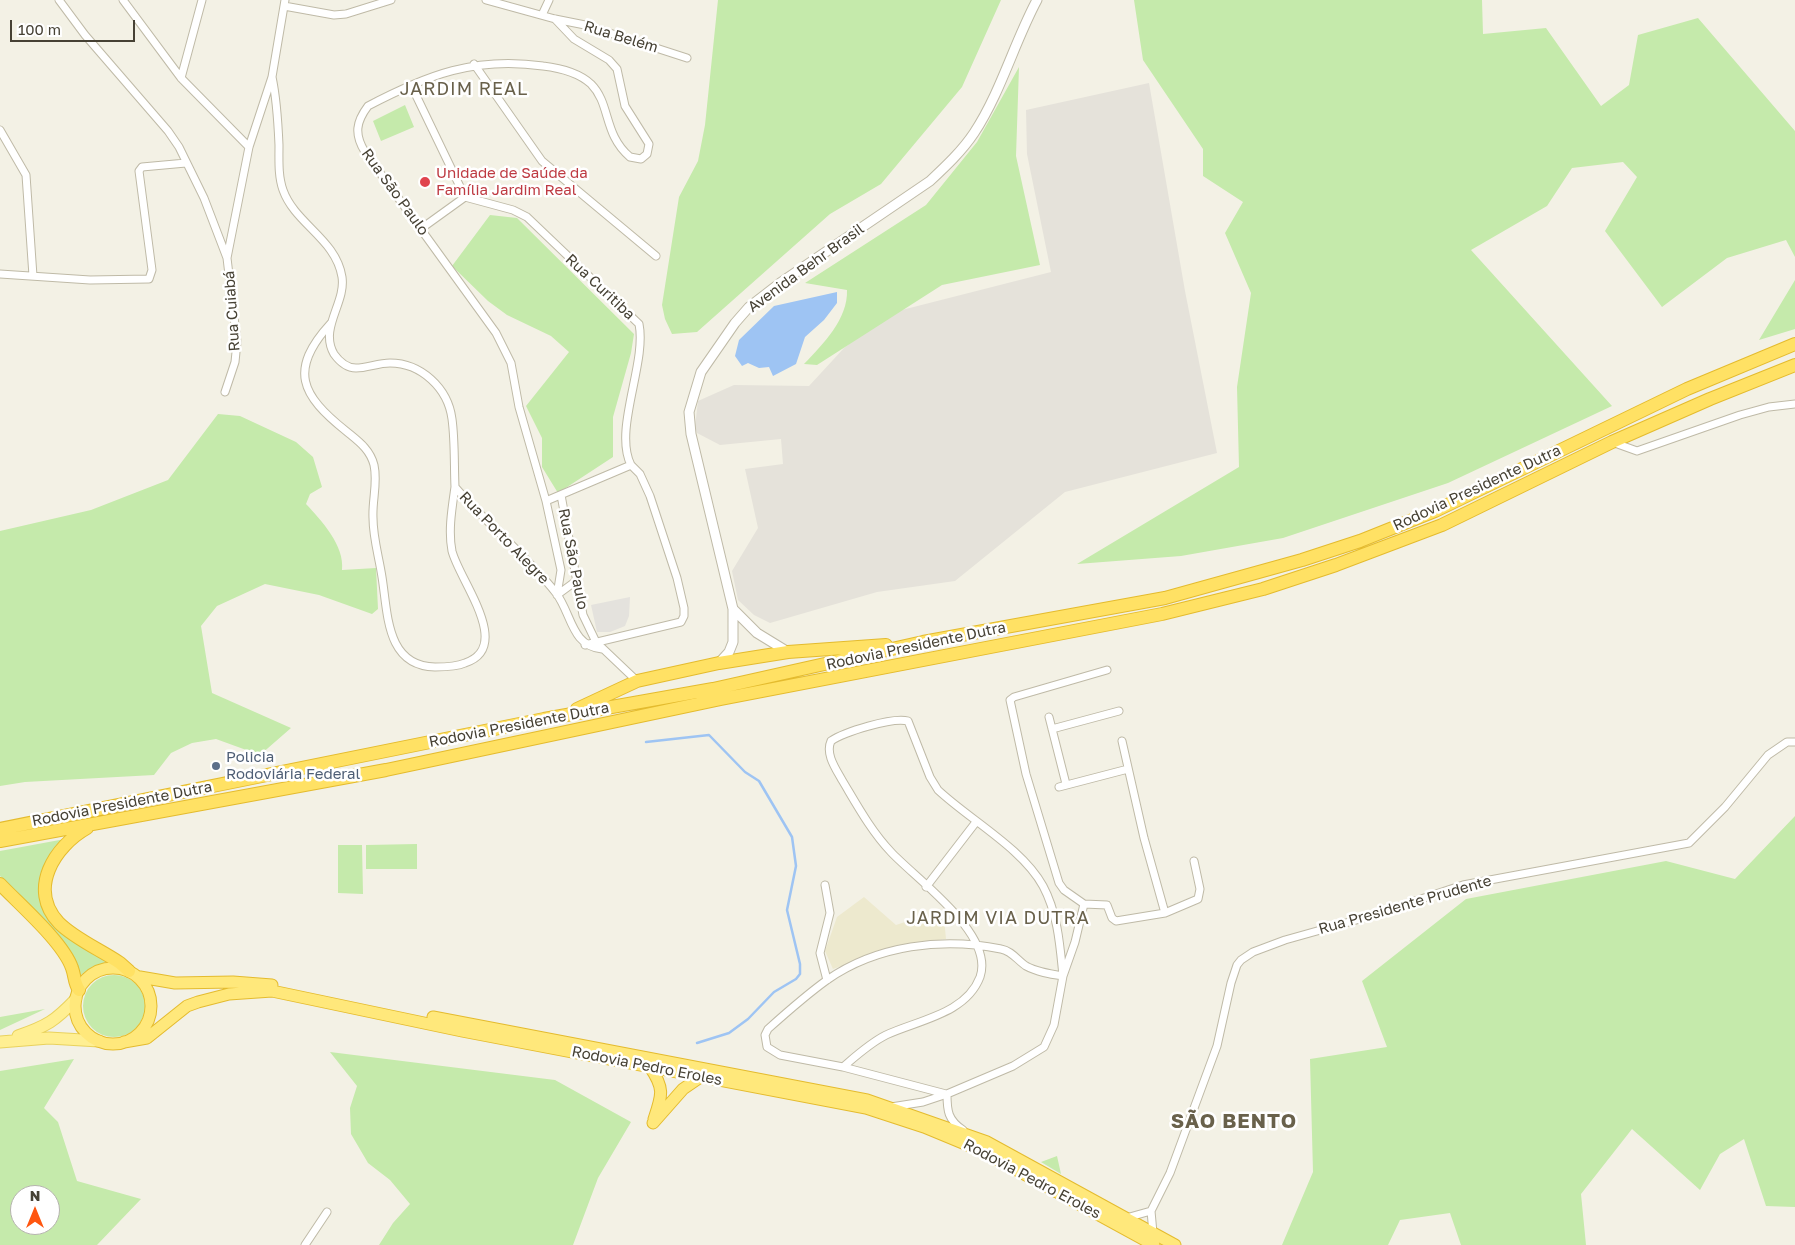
<!DOCTYPE html>
<html>
<head>
<meta charset="utf-8">
<style>
  body { margin:0 }
  #map { position:relative; width:1795px; height:1245px; overflow:hidden; background:#f3f1e5; font-family:"Golos Text",sans-serif }
  canvas { display:block }
  .north { position:absolute; left:10px; top:1185px; width:50px; height:50px; box-sizing:border-box; background:#fff; border:1px solid #b5b3ae; border-radius:50%; rotate:0deg; font-size:14px; font-weight:700; line-height:20px; text-align:center; color:#464134 }
  .north::after { content:''; display:block; margin:auto; width:18px; height:22px; background:#ff5610; clip-path:polygon(50% 0,100% 100%,50% 72%,0 100%) }
  .scale { position:absolute; left:10px; top:20px; width:125px; height:22px; box-sizing:border-box; border:2px solid #464134; border-top:0; padding-left:6px; font-size:15px; line-height:18px; white-space:nowrap; color:#464134; -webkit-text-stroke:4px #fff; paint-order:stroke }
</style>
</head>
<body>
<div id="map">
<canvas width="1795" height="1245"></canvas>
<div class="north">N</div>
<div class="scale">100 m</div>
</div>
<script>
const g = document.querySelector('canvas').getContext('2d');
g.lineJoin = 'round';
function fillPath(path, color) { g.fillStyle = color; g.fill(path, 'evenodd'); }
function stroke(path, color, width, dash) { g.strokeStyle = color; g.lineWidth = width; g.lineCap = dash ? 'butt' : 'round'; g.setLineDash(dash || []); g.stroke(path); }
function drawText(font, color, halo, rows, align = 'center') {
  g.font = font + ' "Golos Text",sans-serif'; g.lineWidth = 5; g.setLineDash([]); g.textBaseline = 'middle'; g.strokeStyle = halo; g.fillStyle = color; for (const [text, x, y, turn = 0] of rows) {
    g.save(); g.translate(x, y); g.rotate((+turn || 0) * Math.PI / 180); g.textAlign = isNaN(turn) ? turn : align; if (halo) g.strokeText(text, 0, 0); g.fillText(text, 0, 0); g.restore();
  }
}
fillPath(new Path2D(`
  M 1149,83 L 1185,291 L 1217,453 L 1065,492 L 955,581 L 877,592 L 770,623 L 754,615 L 738,600 L 732,571 L 758,528 L 745,469 L 783,464 L 781,439 L 720,445 L 697,433 L 695,427 L 698,401 L 734,385 L 809,386 L 844,348 L 890,313 L 1051,272 L 1027,154 L 1026,110 Z`), '#e5e2da');
fillPath(new Path2D(`
  M 864,897 L 896,925 L 905,922 L 944,918 L 946,939 L 898,945 L 833,969 L 825,951 L 837,917 Z`), '#ede9ce');
fillPath(new Path2D(`
  M 718,0 L 1001,0 L 962,87 L 881,184 L 830,214 L 697,332 L 672,334 L 665,319 L 662,305 L 679,197 L 698,161 L 705,125 Z
  M 1134,0 L 1482,0 L 1483,34 L 1546,28 L 1601,106 L 1629,85 L 1638,35 L 1698,18 L 1795,131 L 1795,257 L 1786,240 L 1727,258 L 1662,307 L 1605,231 L 1637,177 L 1623,162 L 1572,168 L 1547,206 L 1471,250 L 1612,406 L 1448,483 L 1283,538 L 1181,556 L 1077,564 L 1239,467 L 1237,387 L 1251,293 L 1225,233 L 1243,202 L 1203,176 L 1203,149 L 1143,60 Z
  M 1019,67 L 1016,156 L 1040,265 L 942,285 L 817,365 L 804,364 C 823,344 848,319 847,290 L 805,283 L 926,205 L 977,142 Z
  M 405,105 L 414,127 L 381,141 L 373,121 Z
  M 490,215 L 517,218 L 634,334 L 631,353 L 613,417 L 613,457 L 558,493 L 542,467 L 542,438 L 526,406 L 569,352 L 551,336 L 507,315 L 488,301 L 452,266 Z
  M 1795,280 L 1795,329 L 1759,340 Z
  M 218,414 L 240,416 L 296,442 L 313,457 L 322,487 L 310,494 L 306,504 C 321,520 345,546 342,570 L 376,568 L 378,609 L 372,614 L 319,595 L 265,584 L 217,606 L 201,626 L 212,693 L 291,728 L 260,755 L 216,739 L 192,743 L 171,753 L 154,775 L 25,782 L 0,786 L 0,531 L 91,510 L 168,480 Z
  M 1795,816 L 1795,1207 L 1766,1206 L 1744,1139 L 1720,1154 L 1700,1190 L 1632,1129 L 1581,1194 L 1586,1245 L 1461,1245 L 1450,1213 L 1400,1220 L 1388,1245 L 1282,1245 L 1313,1172 L 1310,1059 L 1387,1047 L 1362,981 L 1466,899 L 1666,861 L 1735,879 Z
  M 65,839 L 43,902 L 109,961 L 92,967 L 78,977 L 57,936 L 0,876 L 0,851 Z
  M 417,844 L 417,869 L 366,869 L 366,845 Z
  M 338,845 L 362,845 L 363,894 L 338,893 Z
  M83 1006a31 31 0 1 1 62 0a31 31 0 1 1-62 0Z
  M 45,1009 L 0,1030 L 0,1017 Z
  M 330,1052 L 555,1080 L 631,1122 L 598,1178 L 573,1245 L 379,1245 L 393,1223 L 410,1204 L 390,1180 L 368,1163 L 351,1134 L 350,1108 L 357,1086 Z
  M 74,1059 L 44,1108 L 58,1122 L 77,1181 L 141,1199 L 97,1245 L 0,1245 L 0,1071 ZM 20,1195 L 50,1195 L 50,1225 L 20,1225 Z
  M 1057,1156 L 1061,1174 L 1041,1162 Z`), '#c5eaab');
fillPath(new Path2D(`
  M 630,597 L 629,616 L 625,626 L 610,632 L 597,632 L 591,605 Z`), '#e4e2dd');
fillPath(new Path2D(`
  M 837,292 L 837,303 L 824,320 L 805,337 L 796,364 L 773,376 L 769,367 L 759,368 L 748,363 L 742,366 L 735,356 L 739,340 L 774,306 Z`), '#9ec4f3');
stroke(new Path2D(`
  M 646,742 L 709,735 L 745,772 L 759,781 L 792,837 L 796,866 L 787,910 L 800,964 L 800,974 L 796,979 L 774,992 L 748,1019 L 729,1033 L 697,1043`), '#9ec4f3', 2.5);
const minor = new Path2D(`
  M 59,0 L 85,35 L 168,131 L 179,147 L 204,198 L 227,258 L 237,342 L 235,362 L 225,392
  M 123,0 L 181,78 L 249,147
  M 486,0 L 555,19 L 585,25 L 687,58
  M 284,6 L 334,15 L 346,14 L 391,0
  M 542,15 L 549,0
  M 555,19 L 574,39 L 609,60 L 617,69 L 625,106 L 649,144 L 647,154 L 641,159 L 630,157 C 603,134 611,104 591,84 C 578,72 560,68 543,66 C 476,56 427,75 368,106 C 356,122 354,134 365,152 L 496,333 L 511,363 L 519,407 L 546,501 L 561,570 L 557,595
  M 474,64 L 542,161 L 656,256
  M 272,77 C 277,100 278,122 279,145 C 279,160 278,176 283,190 C 295,224 336,239 342,277 C 346,303 319,328 334,354 C 339,361 347,368 356,368 C 367,368 378,363 390,363 C 421,363 448,388 452,419 C 455,441 454,465 455,487 C 487,524 526,555 556,593 C 572,614 571,646 602,649
  M 181,78 L 202,0
  M 412,87 L 465,197 L 513,210 L 527,217 L 639,324 C 647,363 613,430 631,465
  M 0,130 L 26,175 L 33,276
  M 422,228 L 465,197
  M 227,258 L 249,147 L 272,77 L 285,0
  M 0,274 L 90,280 L 149,279 L 152,270 L 139,171 L 142,167 L 186,163
  M 331,323 C 288,370 301,395 346,431 C 358,441 370,449 374,465 C 378,483 372,500 373,518 C 373,538 379,557 382,577 C 388,614 386,666 435,667 C 445,667 456,667 465,663 C 514,647 459,580 452,551 C 448,531 452,508 455,487
  M 1612,442 L 1637,451 L 1740,415 L 1769,407 L 1795,404
  M 561,495 L 583,615 L 596,642 L 637,681
  M 546,501 L 631,465 L 640,474 L 650,496 L 677,578 L 684,608 L 684,616 L 681,622 L 585,645
  M 557,595 L 576,581
  M 1049,717 L 1066,784
  M 1052,729 L 1119,711
  M 1122,741 L 1144,838 L 1165,913
  M 1059,787 L 1128,769
  M 825,885 L 830,913 L 820,953 L 827,980
  M 926,887 L 976,822
  M 1084,904 L 1107,905 L 1112,918 L 1116,921 L 1165,913 L 1198,899 L 1200,889 L 1194,861
  M 843,1067 C 857,1055 870,1043 886,1035 C 918,1020 966,1014 980,977 C 995,934 917,880 891,852 C 871,831 857,805 842,780 C 836,769 825,754 831,741 C 844,732 892,717 908,721 L 930,777 L 938,790 C 970,820 1022,848 1043,886 C 1058,914 1060,946 1063,976
  M 946,1094 L 843,1067 L 780,1055 L 767,1047 L 765,1035 L 768,1029 C 787,1012 806,995 827,980 C 877,945 943,937 1001,949 C 1012,951 1017,960 1026,966 C 1037,972 1050,974 1063,976
  M 947,1094 C 947,1111 948,1120 963,1130
  M 891,1107 L 923,1102 L 947,1094 L 1013,1066 L 1044,1047 L 1054,1025 L 1063,976 L 1075,942 L 1084,904 L 1064,890 L 1059,883 L 1026,774 L 1010,700 L 1014,697 L 1107,670
  M 1126,1218 L 1151,1211
  M 1153,1233 L 1151,1211 L 1170,1173 L 1217,1046 L 1231,983 L 1237,965 L 1241,960 L 1253,952 L 1285,940 L 1367,917 L 1463,885 L 1689,843 L 1725,807 L 1768,755 L 1787,742 L 1795,742
  M 305,1245 L 327,1212`);
const tertiary = new Path2D(`
  M 733,609 L 757,633 L 788,652
  M 719,663 L 729,652 L 733,642 L 733,609 L 691,434 L 689,412 L 701,372 L 735,323 L 749,307 L 780,283 L 930,181 C 946,166 962,151 974,133 C 1001,92 1014,43 1037,0`);
const primary = new Path2D(`
  M 18,1036 C 47,1026 55,1021 76,999
  M 0,1042 L 49,1038 L 99,1041`);
const trunk = new Path2D(`
  M75 1006a38 38 0 1 1 76 0a38 38 0 1 1-76 0Z
  M 140,977 L 175,983 L 233,982 L 272,985
  M 433,1017 L 867,1100 L 987,1142 L 1175,1245
  M 124,1042 L 147,1038 L 187,1006 L 198,1002 L 229,994 L 272,991 L 462,1031 L 866,1108 L 924,1127 L 982,1151 L 1154,1245
  M 650,1067 C 665,1089 662,1095 654,1119
  M 653,1123 L 683,1089 L 702,1076`);
const motorway = new Path2D(`
  M 577,709 L 637,681 L 719,663 L 788,652 L 886,645
  M 87,828 C 55,846 27,889 59,923 C 75,939 101,950 120,963 L 129,971
  M 0,829 L 544,719 L 713,689 L 923,642 L 1165,598 L 1302,560 L 1360,541 L 1435,511 L 1687,389 L 1795,344
  M 0,841 L 386,770 L 721,699 L 1162,614 L 1263,589 L 1336,565 L 1442,525 L 1612,442 L 1710,399 L 1795,365
  M 0,884 C 20,905 63,942 72,968 C 75,976 74,983 79,990`);
stroke(minor, '#bfbaa7', 9);
stroke(tertiary, '#bfbaa7', 11);
stroke(primary, '#e9d25d', 13);
stroke(trunk, '#e4bb2e', 13);
stroke(motorway, '#e4bb2e', 14);
stroke(minor, '#fff', 7);
stroke(tertiary, '#fff', 9);
stroke(primary, '#ffef92', 11);
stroke(trunk, '#ffe87b', 11);
stroke(motorway, '#ffe164', 12);
for (const [x, y, r, color] of [
  [425,182,6,"#e0444e"],
  [216,766,5,"#5c6f8a"]
]) { const dot = new Path2D(); dot.arc(x, y, r, 0, 2 * Math.PI); g.fillStyle = color; g.fill(dot); stroke(dot, '#fff', 2); }
drawText('15px', '#464134', '#fff', [
  ["Rua Belém",621,37,17],
  ["Rua São Paulo",395,192,54],
  ["Avenida Behr Brasil",806,268,-36],
  ["Rua Curitiba",600,287,43],
  ["Rua Cuiabá",232,311,-94],
  ["Rodovia Presidente Dutra",1477,488,-25],
  ["Rua Porto Alegre",504,538,46],
  ["Rua São Paulo",573,559,79],
  ["Rodovia Presidente Dutra",916,646,-12],
  ["Rodovia Presidente Dutra",519,725,-11],
  ["Rodovia Presidente Dutra",122,804,-11],
  ["Rua Presidente Prudente",1405,905,-16],
  ["Rodovia Pedro Eroles",647,1066,11],
  ["Rodovia Pedro Eroles",1032,1179,28]
]);
drawText('15px', '#be3a42', '#fff', [
  ["Unidade de Saúde da",436,173],
  ["Família Jardim Real",436,190]
], 'left');
drawText('15px', '#4e5e75', '#fff', [
  ["Policia",226,757],
  ["Rodoviária Federal",226,774]
], 'left');
g.letterSpacing = '1px';
drawText('18px', '#69614b', '#fff', [
  ["JARDIM REAL",464,89],
  ["JARDIM VIA DUTRA",998,918]
]);
g.letterSpacing = '0px';
g.letterSpacing = '1px';
drawText('bold 20px', '#69614b', '#fff', [
  ["SÃO BENTO",1234,1122]
]);
g.letterSpacing = '0px';
</script>
</body>
</html>
